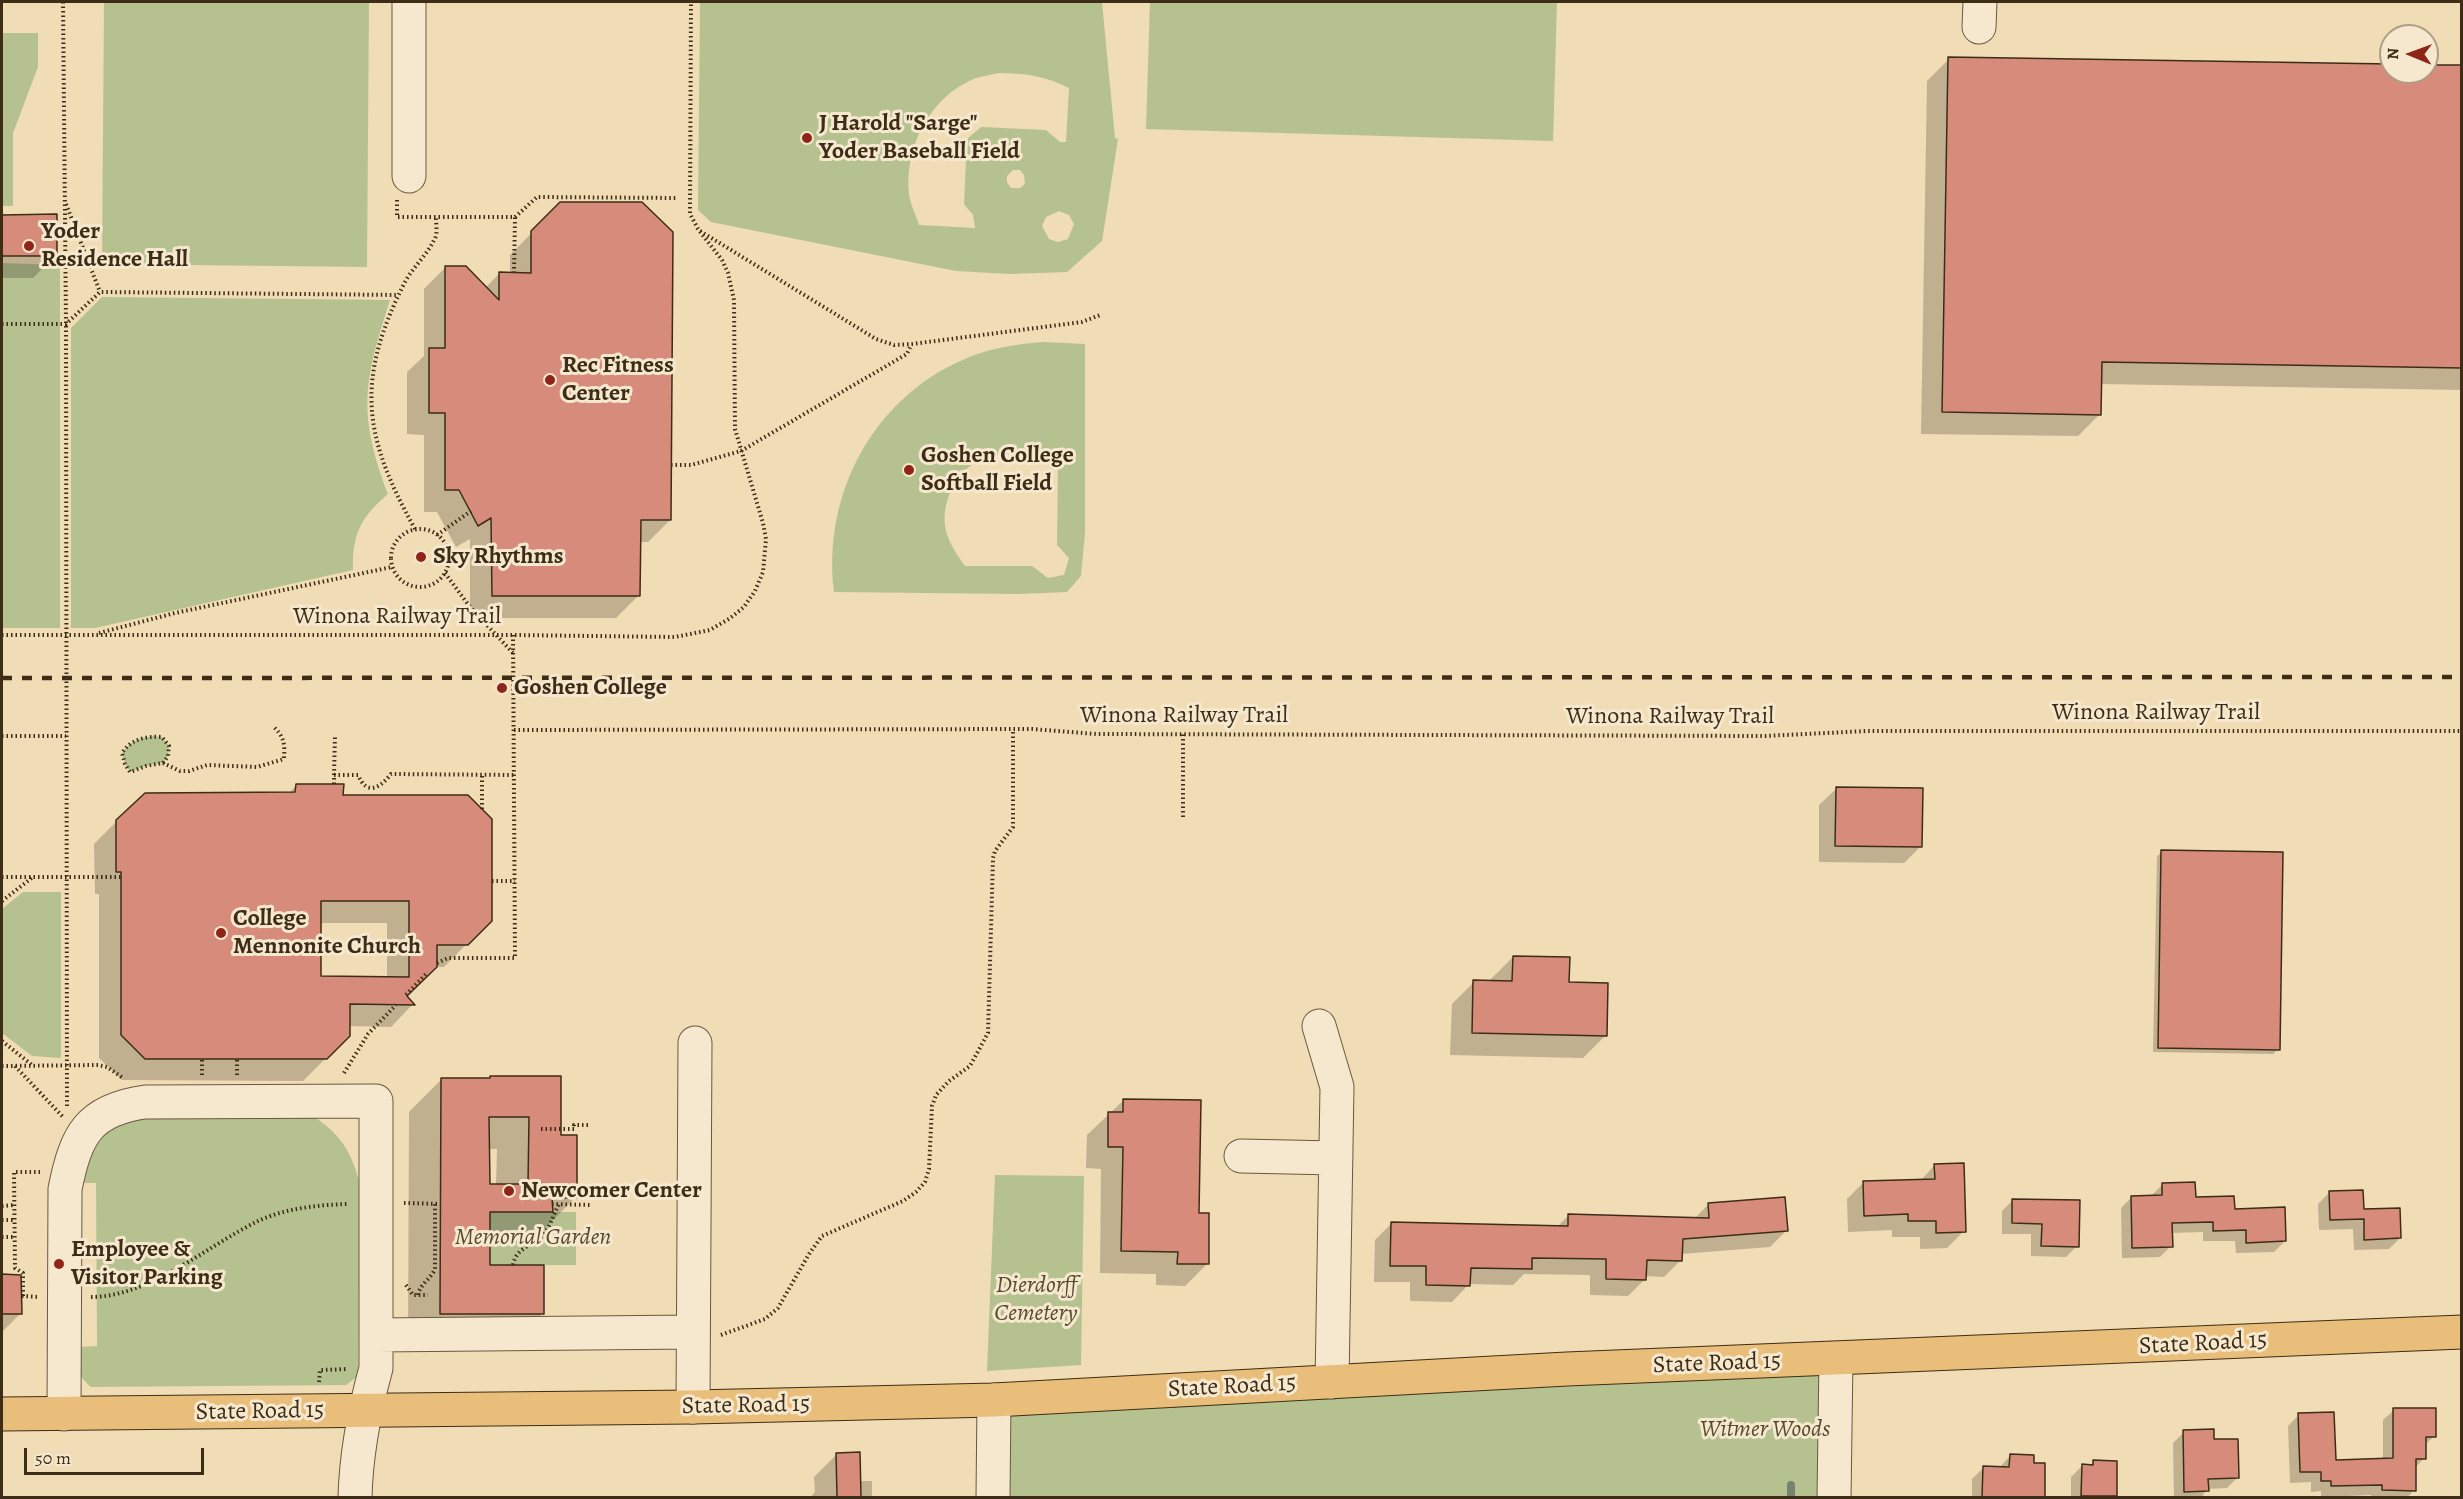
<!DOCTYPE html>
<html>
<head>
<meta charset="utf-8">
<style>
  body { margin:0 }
  #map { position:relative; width:2463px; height:1499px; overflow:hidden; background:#f0dcb5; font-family:Alegreya,serif }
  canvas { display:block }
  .frame { position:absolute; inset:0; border:3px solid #3e2d16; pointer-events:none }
  .north { position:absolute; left:2379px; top:24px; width:60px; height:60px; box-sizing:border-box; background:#f5e8cf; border:2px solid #ac9d85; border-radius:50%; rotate:271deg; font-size:16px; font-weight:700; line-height:24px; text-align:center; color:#3e2d16 }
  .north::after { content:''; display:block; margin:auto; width:21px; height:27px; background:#8f2418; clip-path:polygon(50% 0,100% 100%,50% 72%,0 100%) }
  .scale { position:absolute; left:24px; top:1448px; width:180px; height:27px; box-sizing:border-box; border:3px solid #3e2d16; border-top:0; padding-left:8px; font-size:18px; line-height:21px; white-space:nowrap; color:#3e2d16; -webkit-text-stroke:4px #f5e8cf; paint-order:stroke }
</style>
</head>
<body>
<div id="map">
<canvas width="2463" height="1499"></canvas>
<div class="frame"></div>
<div class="north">N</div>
<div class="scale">50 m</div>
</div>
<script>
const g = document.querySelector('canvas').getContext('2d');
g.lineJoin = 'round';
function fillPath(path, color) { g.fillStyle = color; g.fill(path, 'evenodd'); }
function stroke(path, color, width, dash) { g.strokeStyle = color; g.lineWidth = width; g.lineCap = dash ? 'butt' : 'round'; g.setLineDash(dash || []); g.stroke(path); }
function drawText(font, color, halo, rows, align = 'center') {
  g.font = font + ' Alegreya,serif'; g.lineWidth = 6; g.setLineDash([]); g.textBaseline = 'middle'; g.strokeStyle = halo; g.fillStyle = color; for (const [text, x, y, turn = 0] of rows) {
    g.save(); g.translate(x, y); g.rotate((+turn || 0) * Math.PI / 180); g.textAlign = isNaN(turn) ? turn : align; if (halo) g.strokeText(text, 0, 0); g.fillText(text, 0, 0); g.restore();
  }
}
fillPath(new Path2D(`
  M 104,2 L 369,2 L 367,267 L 102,264 Z
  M 700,2 L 1102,2 L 1115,138 L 1118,139 L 1102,241 L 1067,272 L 1010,274 L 956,271 L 711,222 L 698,210 ZM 999,73 C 1025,73 1045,76 1069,88 L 1066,142 L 1060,142 L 1046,130 L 981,127 L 967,139 L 964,204 L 973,215 L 975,228 L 919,225 C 916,215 910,204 909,194 C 904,147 930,96 976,78 C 983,76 991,75 999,73 ZM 1013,170 L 1020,170 L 1024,175 L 1025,184 L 1020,188 L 1011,188 L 1007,182 L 1007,176 ZM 1059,211 L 1069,215 L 1074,224 L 1068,239 L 1058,242 L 1049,239 L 1042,226 L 1046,217 Z
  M 1150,2 L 1557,2 L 1553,141 L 1146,129 Z
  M 2,33 L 38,33 L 38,67 L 13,133 L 13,206 L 2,206 Z
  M 2,263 L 60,265 L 60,628 L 2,628 Z
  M 102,297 L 390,300 C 364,381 357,412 388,494 C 361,517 352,534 353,570 L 95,628 L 71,628 L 71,328 Z
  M 1044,342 L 1085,344 L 1085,533 L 1081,576 L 1067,592 L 1019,594 L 834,592 C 822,491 876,393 972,356 C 995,347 1019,344 1044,342 ZM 1004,454 L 1025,456 L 1058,468 L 1057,545 L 1069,558 L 1064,575 L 1048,578 L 1032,566 L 965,566 C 958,556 950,545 947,534 C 939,509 952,478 973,464 C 982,458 993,456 1004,454 Z
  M 153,736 L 162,737 L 169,746 L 168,756 L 163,763 L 146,766 L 130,772 L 125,764 L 122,753 C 130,741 140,738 153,736 Z
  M 23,892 L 61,892 L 61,1058 L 32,1056 L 2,1033 L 2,909 Z
  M 316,1118 C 343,1137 352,1154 360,1184 L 358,1376 L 346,1385 L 91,1387 C 75,1374 79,1366 79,1347 L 97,1346 L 96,1183 L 81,1183 C 91,1154 97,1137 123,1119 Z
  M 995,1175 L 1084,1176 L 1081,1365 L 987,1371 Z
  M 490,1212 L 576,1212 L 576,1265 L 490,1265 Z
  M 1836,1359 L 1834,1497 L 993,1498 L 994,1400 Z`), '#b6c190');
fillPath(new Path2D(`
  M 1949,59 L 2391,66 L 2391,72 L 2427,72 L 2427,66 L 2462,67 L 2462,390 L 2100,384 L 2100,414 L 2078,436 L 1921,434 L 1927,81 Z
  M 561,203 L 670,520 L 648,542 L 639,542 L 638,596 L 616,618 L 470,618 L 470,539 L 456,547 L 437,512 L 424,512 L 424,435 L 407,434 L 407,372 L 424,356 L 424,289 L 446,267 L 485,288 L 499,274 L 510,274 L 510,255 Z
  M 2,216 L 55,216 L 55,256 L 33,278 L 2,278 Z
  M 296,786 L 342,797 L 490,920 L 444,967 L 435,967 L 405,996 L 412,1005 L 391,1027 L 348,1026 L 348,1036 L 303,1081 L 122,1080 L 99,1058 L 99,894 L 95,894 L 94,844 L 117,821 L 288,794 ZM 319,923 L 387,923 L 387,978 L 319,978 Z
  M 1836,789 L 1920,847 L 1904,863 L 1819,862 L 1819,805 Z
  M 2162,851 L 2278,1049 L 2273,1054 L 2153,1052 L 2157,857 Z
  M 1513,957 L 1568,984 L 1605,1036 L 1583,1058 L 1450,1055 L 1452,1004 L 1474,982 L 1491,982 L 1491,979 Z
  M 560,1077 L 560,1137 L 575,1198 L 543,1230 L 532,1230 L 518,1244 L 488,1244 L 488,1266 L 543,1313 L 510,1346 L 408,1346 L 409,1112 L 442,1079 ZM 488,1149 L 497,1149 L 496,1185 L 488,1185 Z
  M 1124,1100 L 1197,1215 L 1207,1264 L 1185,1286 L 1156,1285 L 1156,1274 L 1100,1273 L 1101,1169 L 1086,1168 L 1087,1135 Z
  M 1935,1165 L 1964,1231 L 1947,1248 L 1920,1249 L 1920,1237 L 1892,1237 L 1892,1230 L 1848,1232 L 1847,1199 L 1864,1182 L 1920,1181 Z
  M 2162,1185 L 2194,1198 L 2233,1211 L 2285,1241 L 2274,1252 L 2236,1253 L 2235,1241 L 2203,1241 L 2203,1232 L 2171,1233 L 2171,1246 L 2160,1257 L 2122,1258 L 2121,1208 L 2132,1197 L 2151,1196 Z
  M 2329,1193 L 2362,1211 L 2400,1238 L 2389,1249 L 2354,1250 L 2353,1229 L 2319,1230 L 2318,1204 Z
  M 2013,1200 L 2077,1246 L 2066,1257 L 2031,1256 L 2031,1234 L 2002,1234 L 2002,1211 Z
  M 1709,1204 L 1786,1231 L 1770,1247 L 1681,1254 L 1681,1260 L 1664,1277 L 1645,1276 L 1645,1279 L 1628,1296 L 1590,1295 L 1590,1275 L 1524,1274 L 1513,1285 L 1469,1284 L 1452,1302 L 1410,1301 L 1410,1282 L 1374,1282 L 1375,1240 L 1391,1224 L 1557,1227 L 1568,1216 L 1694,1219 Z
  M 2,1276 L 20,1276 L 20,1314 L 2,1332 Z
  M 2394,1410 L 2434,1436 L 2424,1446 L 2424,1458 L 2415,1468 L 2414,1490 L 2407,1498 L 2371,1498 L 2371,1495 L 2321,1497 L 2321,1491 L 2311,1492 L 2311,1482 L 2290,1483 L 2288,1426 L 2299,1415 L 2334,1461 L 2383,1460 L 2383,1420 Z
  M 2184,1432 L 2212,1441 L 2238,1477 L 2227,1488 L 2207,1489 L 2201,1498 L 2174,1498 L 2173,1443 Z
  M 837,1454 L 860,1481 L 872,1481 L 872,1498 L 810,1498 L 815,1492 L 814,1477 Z
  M 2010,1456 L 2032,1465 L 2044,1465 L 2044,1498 L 1972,1498 L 1972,1479 L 1983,1468 L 1999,1468 Z
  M 2094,1462 L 2115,1496 L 2071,1498 L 2071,1477 L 2082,1466 L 2089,1466 Z`), '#0003');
stroke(new Path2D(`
  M 1791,1498 L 1791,1485`), '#75836f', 8);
const building = new Path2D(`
  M 1948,57 L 2391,64 L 2391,72 L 2427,72 L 2427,65 L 2462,65 L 2462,368 L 2102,362 L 2101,415 L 1942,412 Z
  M 560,202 L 642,202 L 673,232 L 671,520 L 641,520 L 640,596 L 492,596 L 491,518 L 478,526 L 459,490 L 445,490 L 445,413 L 429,413 L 429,348 L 445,348 L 445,266 L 466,266 L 499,300 L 499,272 L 531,273 L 531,231 Z
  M 57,214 L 57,256 L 2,256 L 2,215 Z
  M 296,784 L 344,784 L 343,795 L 468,795 L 492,819 L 492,921 L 468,945 L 437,945 L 437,967 L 407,996 L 415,1005 L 350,1004 L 350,1036 L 327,1059 L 145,1059 L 121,1035 L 121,872 L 116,872 L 116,820 L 145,793 L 295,792 ZM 321,901 L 409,901 L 409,977 L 321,976 Z
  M 1836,787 L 1923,788 L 1922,847 L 1835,846 Z
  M 2161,850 L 2283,852 L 2280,1050 L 2158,1048 Z
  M 1513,956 L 1570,957 L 1569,982 L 1608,983 L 1607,1036 L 1472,1033 L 1473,980 L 1512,981 Z
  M 490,1076 L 561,1076 L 561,1135 L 577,1135 L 577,1198 L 552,1198 L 553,1212 L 490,1212 L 490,1265 L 544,1265 L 544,1314 L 440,1314 L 441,1078 L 490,1078 ZM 489,1117 L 529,1117 L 528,1184 L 490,1184 Z
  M 1123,1099 L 1201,1100 L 1199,1213 L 1209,1213 L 1209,1264 L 1177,1264 L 1178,1252 L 1121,1251 L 1123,1147 L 1108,1147 L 1108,1112 L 1123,1112 Z
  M 1964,1163 L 1966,1232 L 1936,1233 L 1936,1221 L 1908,1221 L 1908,1214 L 1864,1216 L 1863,1181 L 1935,1179 L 1934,1164 Z
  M 2195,1182 L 2196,1197 L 2234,1196 L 2235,1209 L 2285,1207 L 2286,1241 L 2246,1243 L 2246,1230 L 2213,1231 L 2213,1222 L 2172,1223 L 2173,1247 L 2132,1248 L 2131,1196 L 2162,1195 L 2162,1183 Z
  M 2363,1190 L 2364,1209 L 2400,1208 L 2401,1238 L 2364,1240 L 2364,1219 L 2330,1220 L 2329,1191 Z
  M 1785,1197 L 1788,1231 L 1683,1239 L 1682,1261 L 1647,1260 L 1646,1280 L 1606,1279 L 1606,1259 L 1532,1258 L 1532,1269 L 1471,1268 L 1470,1286 L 1426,1285 L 1426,1266 L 1390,1266 L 1391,1222 L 1568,1226 L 1568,1214 L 1709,1218 L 1708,1203 Z
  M 2012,1199 L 2080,1200 L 2079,1247 L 2041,1246 L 2042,1224 L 2012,1223 Z
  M 2,1274 L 21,1275 L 22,1314 L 2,1314 Z
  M 2393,1408 L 2436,1408 L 2436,1437 L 2426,1437 L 2426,1459 L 2416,1459 L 2416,1491 L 2382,1490 L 2382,1485 L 2331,1486 L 2331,1481 L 2321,1481 L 2321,1472 L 2300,1472 L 2298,1413 L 2334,1412 L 2336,1460 L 2393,1458 Z
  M 2214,1429 L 2214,1439 L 2238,1439 L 2239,1478 L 2208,1479 L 2209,1491 L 2184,1492 L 2183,1430 Z
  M 860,1452 L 861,1497 L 837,1497 L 836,1453 Z
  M 2010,1454 L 2034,1455 L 2034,1463 L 2045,1463 L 2045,1497 L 1982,1497 L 1983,1466 L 2009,1467 Z
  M 2093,1460 L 2117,1461 L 2117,1496 L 2081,1496 L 2082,1464 L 2093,1465 Z`);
fillPath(building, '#d68b7b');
stroke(building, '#3e2d16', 1.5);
const minor = new Path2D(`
  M 1979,27 L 1980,2
  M 409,176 L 409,2
  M 1319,1026 L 1337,1087 L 1332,1382
  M 1241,1156 L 1336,1158
  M 377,1335 L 693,1332
  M 693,1407 L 695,1043
  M 64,1414 L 65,1189 C 76,1135 88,1110 145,1102 L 376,1101 L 376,1368 C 364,1412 356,1453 355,1498
  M 993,1498 L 994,1400
  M 1834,1498 L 1836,1359`);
const major = new Path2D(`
  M 2,1414 L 693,1407 L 994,1400 L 1567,1369 L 2462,1332`);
stroke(minor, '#6a593e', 35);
stroke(major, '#3e2d16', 35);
stroke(new Path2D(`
  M 63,2 L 66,324 L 67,1109
  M 397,200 L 397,217 L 515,217 L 537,197 L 678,198
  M 66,204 L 100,292
  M 700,231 L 876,339 L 894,345 L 912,344 L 1082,322 L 1100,315
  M 57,235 L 65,235
  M 514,273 L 515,217
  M 2,324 L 66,324 L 100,292 L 398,295
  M 671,465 L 691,465 L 741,451 L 888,365 L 907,354 L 911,345
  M391 558a29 29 0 1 1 58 0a29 29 0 1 1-58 0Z
  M 415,529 C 363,436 355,380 405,282 C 413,267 427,255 434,240 C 438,235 436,225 436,218
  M 437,535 L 471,511
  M 445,573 L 470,607 L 513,653
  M 99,633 L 175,613 L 392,567
  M 2,635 L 513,635 L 675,637 L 710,630 L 729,619 L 744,607 L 755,591 L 763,572 L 766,539 L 763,523 L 735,429 L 734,300 L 728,273 L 722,260 L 698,229 L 690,214 L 691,2
  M 514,730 L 1032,729 L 1096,734 L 1765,736 L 1867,731 L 2462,731
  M 2,736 L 66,736
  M 163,763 L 168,756 L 169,746 L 162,737 C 146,736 131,739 122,753 L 125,764 L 130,772 L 146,766 L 163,763 L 180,771 L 189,771 L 207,765 L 257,767 L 284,759 C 285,743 284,737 273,726
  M 334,775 L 335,736
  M 334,784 L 334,775 L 358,775 C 367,796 380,788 391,774 L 514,775
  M 482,809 L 482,774
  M 1183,817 L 1183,734
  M 2,877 L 121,877
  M 492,881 L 515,881
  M 2,901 L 33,877
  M 437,963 L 448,958 L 515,958 L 513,635
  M 406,995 L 427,973
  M 2,1041 L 32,1065
  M 2,1066 L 98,1065 L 107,1067 L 123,1078
  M 15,1066 L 63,1117
  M 344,1073 L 368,1034 L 396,1005
  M 202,1075 L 202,1059
  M 237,1075 L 237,1059
  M 541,1129 L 574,1129 L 574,1125 L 590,1125
  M 404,1203 L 441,1204
  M 552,1204 L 590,1205
  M 2,1206 L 15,1205
  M 2,1220 L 15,1220
  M 2,1237 L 15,1237
  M 513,1265 C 516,1247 533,1246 543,1235 C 551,1226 553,1215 559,1204
  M 406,1285 L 413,1295 L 428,1295
  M 418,1295 C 420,1284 431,1279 435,1269 L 435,1203
  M 22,1296 L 39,1297
  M 23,1296 L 23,1273 L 15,1268 L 14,1172 L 40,1172
  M 91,1297 C 149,1297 207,1246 258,1221 C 286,1208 318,1205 348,1204
  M 721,1335 L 765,1319 L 778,1308 L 809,1254 L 822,1236 L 903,1201 L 916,1192 L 925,1182 L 929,1169 L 932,1106 L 936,1095 L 949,1081 L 970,1066 L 988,1033 L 993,858 L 995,851 L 1013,827 L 1013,730
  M 319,1382 L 320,1370 L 348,1369`), '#3e2d16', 4, [1.5, 3]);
stroke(minor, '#f5e8cf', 33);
stroke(major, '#e8be7a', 33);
stroke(new Path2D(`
  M 2,678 L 2462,677`), '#3e2d16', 4.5, [10, 10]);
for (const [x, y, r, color] of [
  [807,138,6,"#8f2418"],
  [29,246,6,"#8f2418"],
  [550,380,6,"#8f2418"],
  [909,470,6,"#8f2418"],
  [421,557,6,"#8f2418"],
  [502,688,6,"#8f2418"],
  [221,933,6,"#8f2418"],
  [509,1191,6,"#8f2418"],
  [59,1264,6,"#8f2418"]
]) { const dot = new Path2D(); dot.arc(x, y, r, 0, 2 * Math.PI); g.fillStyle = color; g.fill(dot); stroke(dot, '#f5e8cf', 2); }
drawText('bold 24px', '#3e2d16', '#f5e8cf', [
  ["J Harold \"Sarge\"",819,124],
  ["Yoder Baseball Field",819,152],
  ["Yoder",41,232],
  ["Residence Hall",41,260],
  ["Rec Fitness",562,366],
  ["Center",562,394],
  ["Goshen College",921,456],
  ["Softball Field",921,484],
  ["Sky Rhythms",433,557],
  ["Goshen College",514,688],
  ["College",233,919],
  ["Mennonite Church",233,947],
  ["Newcomer Center",521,1191],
  ["Employee &",71,1250],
  ["Visitor Parking",71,1278]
], 'left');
drawText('24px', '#3e2d16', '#f5e8cf', [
  ["Winona Railway Trail",397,617],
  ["Winona Railway Trail",2156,713],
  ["Winona Railway Trail",1184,716],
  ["Winona Railway Trail",1670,717],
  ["State Road 15",2203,1344,-3],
  ["State Road 15",1717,1364,-2],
  ["State Road 15",1232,1387,-3],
  ["State Road 15",746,1406,-1],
  ["State Road 15",260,1412,-1]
]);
drawText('italic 24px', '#564b2e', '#f5e8cf', [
  ["Memorial Garden",533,1238],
  ["Dierdorff",1036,1286],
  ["Cemetery",1036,1314],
  ["Witmer Woods",1765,1430]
]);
</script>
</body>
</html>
